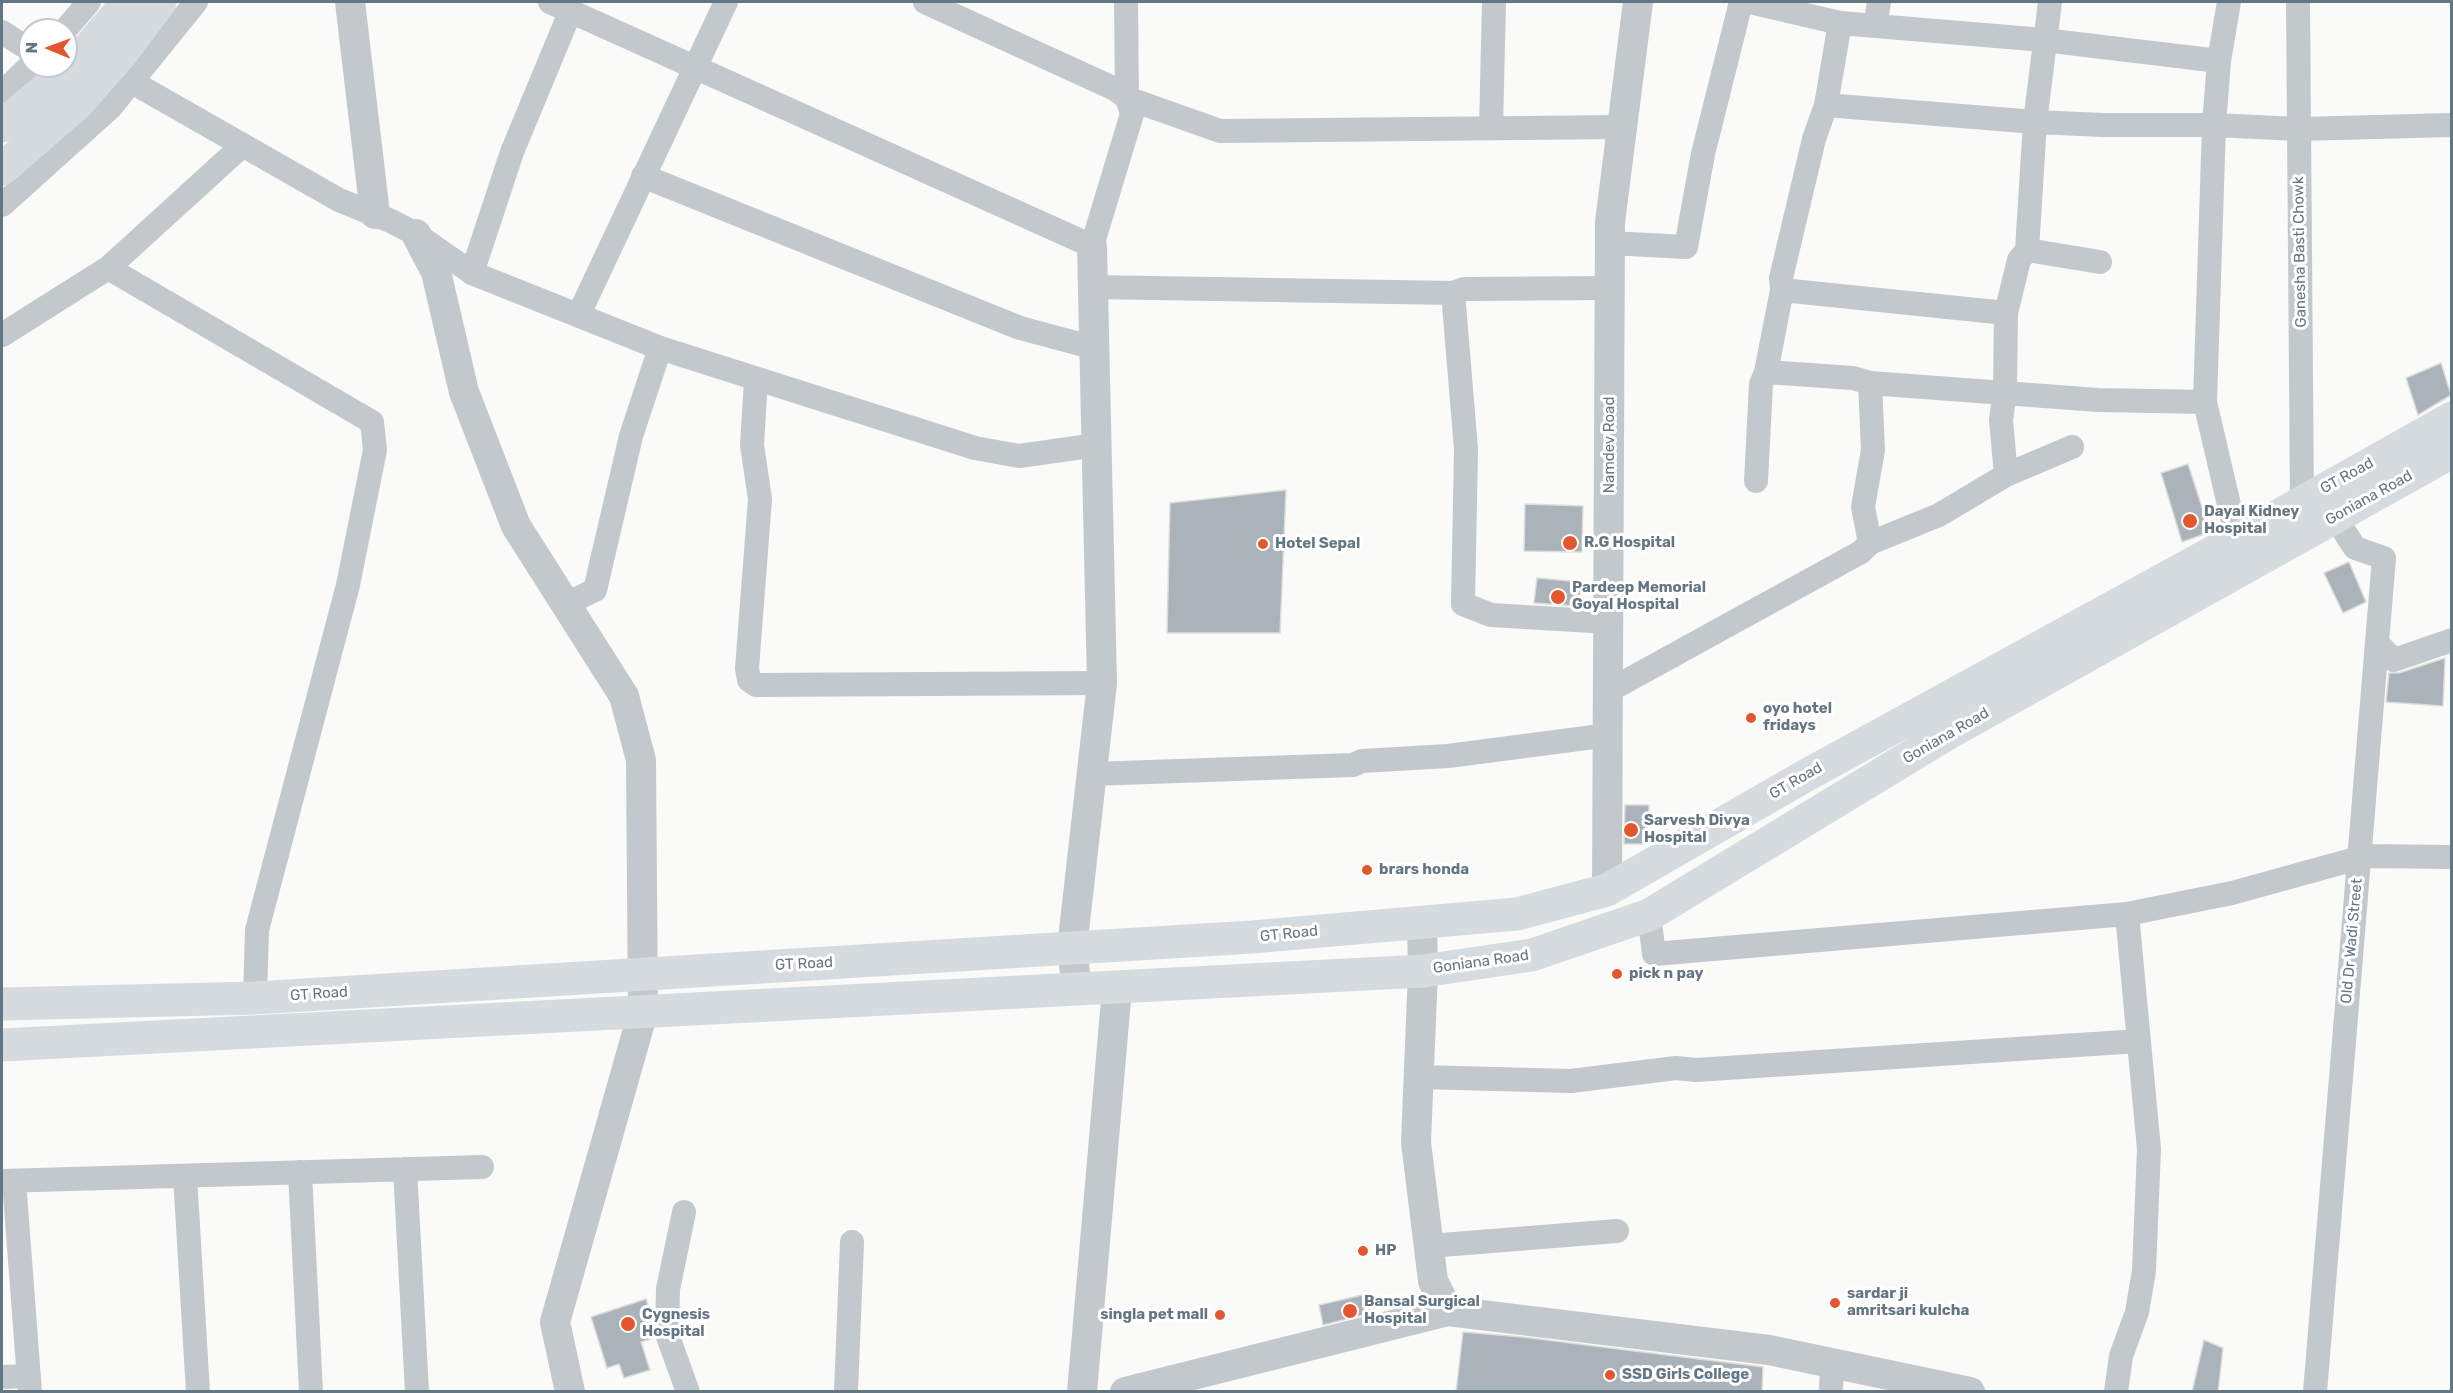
<!DOCTYPE html>
<html>
<head>
<meta charset="utf-8">
<style>
  body { margin:0 }
  #map { position:relative; width:2453px; height:1393px; overflow:hidden; background:#fafaf8; font-family:Rubik,sans-serif }
  canvas { display:block }
  .frame { position:absolute; inset:0; border:3px solid #657683; pointer-events:none }
  .north { position:absolute; left:18px; top:18px; width:60px; height:60px; box-sizing:border-box; background:#fff; border:2px solid #c1c8cd; border-radius:50%; rotate:271deg; font-size:16px; font-weight:700; line-height:24px; text-align:center; color:#657683 }
  .north::after { content:''; display:block; margin:auto; width:21px; height:27px; background:#e4572e; clip-path:polygon(50% 0,100% 100%,50% 72%,0 100%) }
</style>
</head>
<body>
<div id="map">
<canvas width="2453" height="1393"></canvas>
<div class="frame"></div>
<div class="north">N</div>
</div>
<script>
const g = document.querySelector('canvas').getContext('2d');
g.lineJoin = 'round';
function fillPath(path, color) { g.fillStyle = color; g.fill(path, 'evenodd'); }
function stroke(path, color, width, dash) { g.strokeStyle = color; g.lineWidth = width; g.lineCap = dash ? 'butt' : 'round'; g.setLineDash(dash || []); g.stroke(path); }
function drawText(font, color, halo, rows, align = 'center') {
  g.font = font + ' Rubik,sans-serif'; g.lineWidth = 6; g.setLineDash([]); g.textBaseline = 'middle'; g.strokeStyle = halo; g.fillStyle = color; for (const [text, x, y, turn = 0] of rows) {
    g.save(); g.translate(x, y); g.rotate((+turn || 0) * Math.PI / 180); g.textAlign = isNaN(turn) ? turn : align; if (halo) g.strokeText(text, 0, 0); g.fillText(text, 0, 0); g.restore();
  }
}
const building = new Path2D(`
  M 2441,363 L 2451,395 L 2418,415 L 2406,378 Z
  M 2188,464 L 2210,532 L 2182,542 L 2161,473 Z
  M 1286,490 L 1280,633 L 1167,633 L 1170,503 Z
  M 1525,504 L 1583,506 L 1582,552 L 1524,551 Z
  M 2349,562 L 2366,602 L 2343,613 L 2324,573 Z
  M 1537,578 L 1581,582 L 1579,606 L 1534,603 Z
  M 2445,658 L 2443,706 L 2386,702 L 2389,673 L 2399,673 Z
  M 1625,805 L 1649,805 L 1649,844 L 1624,844 Z
  M 1371,1293 L 1375,1312 L 1323,1325 L 1319,1305 Z
  M 646,1299 L 653,1321 L 653,1338 L 641,1342 L 650,1370 L 624,1378 L 619,1364 L 607,1368 L 591,1317 Z
  M 1463,1332 L 1522,1337 L 1763,1367 L 1762,1392 L 1456,1392 Z
  M 2204,1340 L 2223,1348 L 2218,1392 L 2192,1392 Z`);
fillPath(building, '#aab3b9');
stroke(building, '#dcdcda', 1.5);
stroke(new Path2D(`
  M 550,2 L 1092,246 L 1132,114 L 1127,98 L 1126,2
  M 925,2 L 1115,89 L 1127,98 L 1220,131 L 1622,127
  M 1750,2 L 1840,23 L 2044,40 L 2219,61
  M 2229,2 L 2219,61 L 2214,125 L 2205,402 L 2237,539 L 2247,550
  M 2298,2 L 2302,502
  M 1875,26 L 1879,2
  M 65,30 L 89,2
  M 2,32 L 30,50
  M 132,82 L 339,200 L 391,221 L 416,234 L 472,273 L 660,348 L 975,448 L 1019,456 L 1097,445
  M 2,93 L 30,66
  M 1826,105 L 2035,122 L 2103,125 L 2214,125 L 2299,129 L 2452,125
  M 1491,128 L 1494,2
  M 643,176 L 1020,328 L 1095,348
  M 2,205 L 111,107 L 196,2
  M 1610,243 L 1686,247 L 1703,154 L 1741,2
  M 2027,250 L 2100,262
  M 108,268 L 372,422 L 375,450 L 348,585 L 257,930 L 255,998
  M 472,273 L 512,152 L 571,10
  M 1093,287 L 1453,293 L 1464,289 L 1610,288
  M 1782,290 L 2006,313
  M 1453,293 L 1466,449 L 1463,604 L 1491,615 L 1610,622
  M 579,314 L 726,2
  M 2,335 L 108,268 L 243,145
  M 1766,372 L 1853,378 L 1870,383 L 2098,400 L 2205,402
  M 756,380 L 752,445 L 760,499 L 747,668 L 749,680 L 756,685 L 1102,683
  M 1870,383 L 1873,450 L 1863,507 L 1870,543
  M 2006,475 L 2001,420 L 2005,391 L 2006,313 L 2019,260 L 2027,250 L 2035,122 L 2050,2
  M 1756,481 L 1761,384 L 1766,372 L 1782,290 L 1781,278 L 1814,139 L 1826,105 L 1840,23
  M 566,604 L 595,590 L 631,436 L 660,348
  M 2377,643 L 2394,660 L 2452,640
  M 1610,690 L 1861,552 L 1870,543 L 1939,515 L 2006,475 L 2072,447
  M 1091,774 L 1353,765 L 1362,761 L 1448,756 L 1609,735
  M 1649,915 L 1654,954 L 2127,914
  M 1419,1077 L 1571,1081 L 1676,1068 L 1696,1070 L 2139,1041
  M 405,1169 L 417,1392
  M 300,1172 L 311,1392
  M 185,1176 L 198,1392
  M 2,1181 L 482,1167
  M 14,1181 L 30,1392
  M 684,1212 L 668,1289 L 667,1334 L 688,1392
  M 1429,1246 L 1617,1231
  M 2,1377 L 29,1376
  M 846,1392 L 852,1242
  M 1831,1392 L 1832,1363
  M 2116,1392 L 2121,1356 L 2137,1312 L 2144,1271 L 2149,1149 L 2127,914 L 2232,893 L 2366,856 L 2452,857
  M 2315,1392 L 2384,558 L 2355,548 L 2335,517`), '#c3c8cc', 24);
stroke(new Path2D(`
  M 350,2 L 375,214
  M 416,234 L 436,272 L 464,392 L 516,526 L 624,696 L 641,760 L 643,1012 L 555,1322 L 570,1392
  M 1607,890 L 1610,222 L 1638,2
  M 1422,922 L 1423,971 L 1416,1142 L 1433,1281 L 1448,1311 L 1769,1350 L 1970,1392
  M 1077,990 L 1072,948 L 1102,683 L 1092,246
  M 1082,1392 L 1117,988
  M 1125,1392 L 1448,1311`), '#c3c8cc', 30);
stroke(new Path2D(`
  M 2,1004 L 255,998 L 1252,937 L 1517,914 L 1607,890 L 1805,776 L 2237,539 L 2452,418
  M 2,1045 L 1423,971 L 1532,955 L 1649,915 L 1952,731 L 2452,452`), '#d6dbdf', 33);
stroke(new Path2D(`
  M 2,126 L 74,65 L 128,2
  M 2,169 L 77,104 L 121,54 L 160,2`), '#d6dbdf', 33);
for (const [x, y, r, color] of [
  [2190,521,8,"#e4572e"],
  [1570,543,8,"#e4572e"],
  [1263,544,6,"#e4572e"],
  [1558,597,8,"#e4572e"],
  [1751,718,6,"#e4572e"],
  [1631,830,8,"#e4572e"],
  [1367,870,6,"#e4572e"],
  [1617,974,6,"#e4572e"],
  [1363,1251,6,"#e4572e"],
  [1835,1303,6,"#e4572e"],
  [1350,1311,8,"#e4572e"],
  [1220,1315,6,"#e4572e"],
  [628,1324,8,"#e4572e"],
  [1610,1375,6,"#e4572e"]
]) { const dot = new Path2D(); dot.arc(x, y, r, 0, 2 * Math.PI); g.fillStyle = color; g.fill(dot); stroke(dot, '#fff', 2); }
drawText('15px', '#657683', '#fff', [
  ["Ganesha Basti Chowk",2300,252,-91],
  ["Namdev Road",1610,445,-90],
  ["GT Road",2347,476,-29],
  ["Goniana Road",2369,498,-29],
  ["Goniana Road",1946,736,-30],
  ["GT Road",1796,781,-30],
  ["GT Road",1289,934,-6],
  ["Old Dr Wadi Street",2352,941,-85],
  ["Goniana Road",1481,962,-8],
  ["GT Road",804,964,-3],
  ["GT Road",319,994,-4]
]);
drawText('bold 15px', '#657683', '#fff', [
  ["Dayal Kidney",2204,512],
  ["Hospital",2204,529],
  ["R.G Hospital",1584,543],
  ["Hotel Sepal",1275,544],
  ["Pardeep Memorial",1572,588],
  ["Goyal Hospital",1572,605],
  ["oyo hotel",1763,709],
  ["fridays",1763,726],
  ["Sarvesh Divya",1644,821],
  ["Hospital",1644,838],
  ["brars honda",1379,870],
  ["pick n pay",1629,974],
  ["HP",1375,1251],
  ["sardar ji",1847,1294],
  ["amritsari kulcha",1847,1311],
  ["Bansal Surgical",1364,1302],
  ["Hospital",1364,1319],
  ["Cygnesis",642,1315],
  ["Hospital",642,1332],
  ["singla pet mall",1208,1315,"right"],
  ["SSD Girls College",1622,1375]
], 'left');
</script>
</body>
</html>
